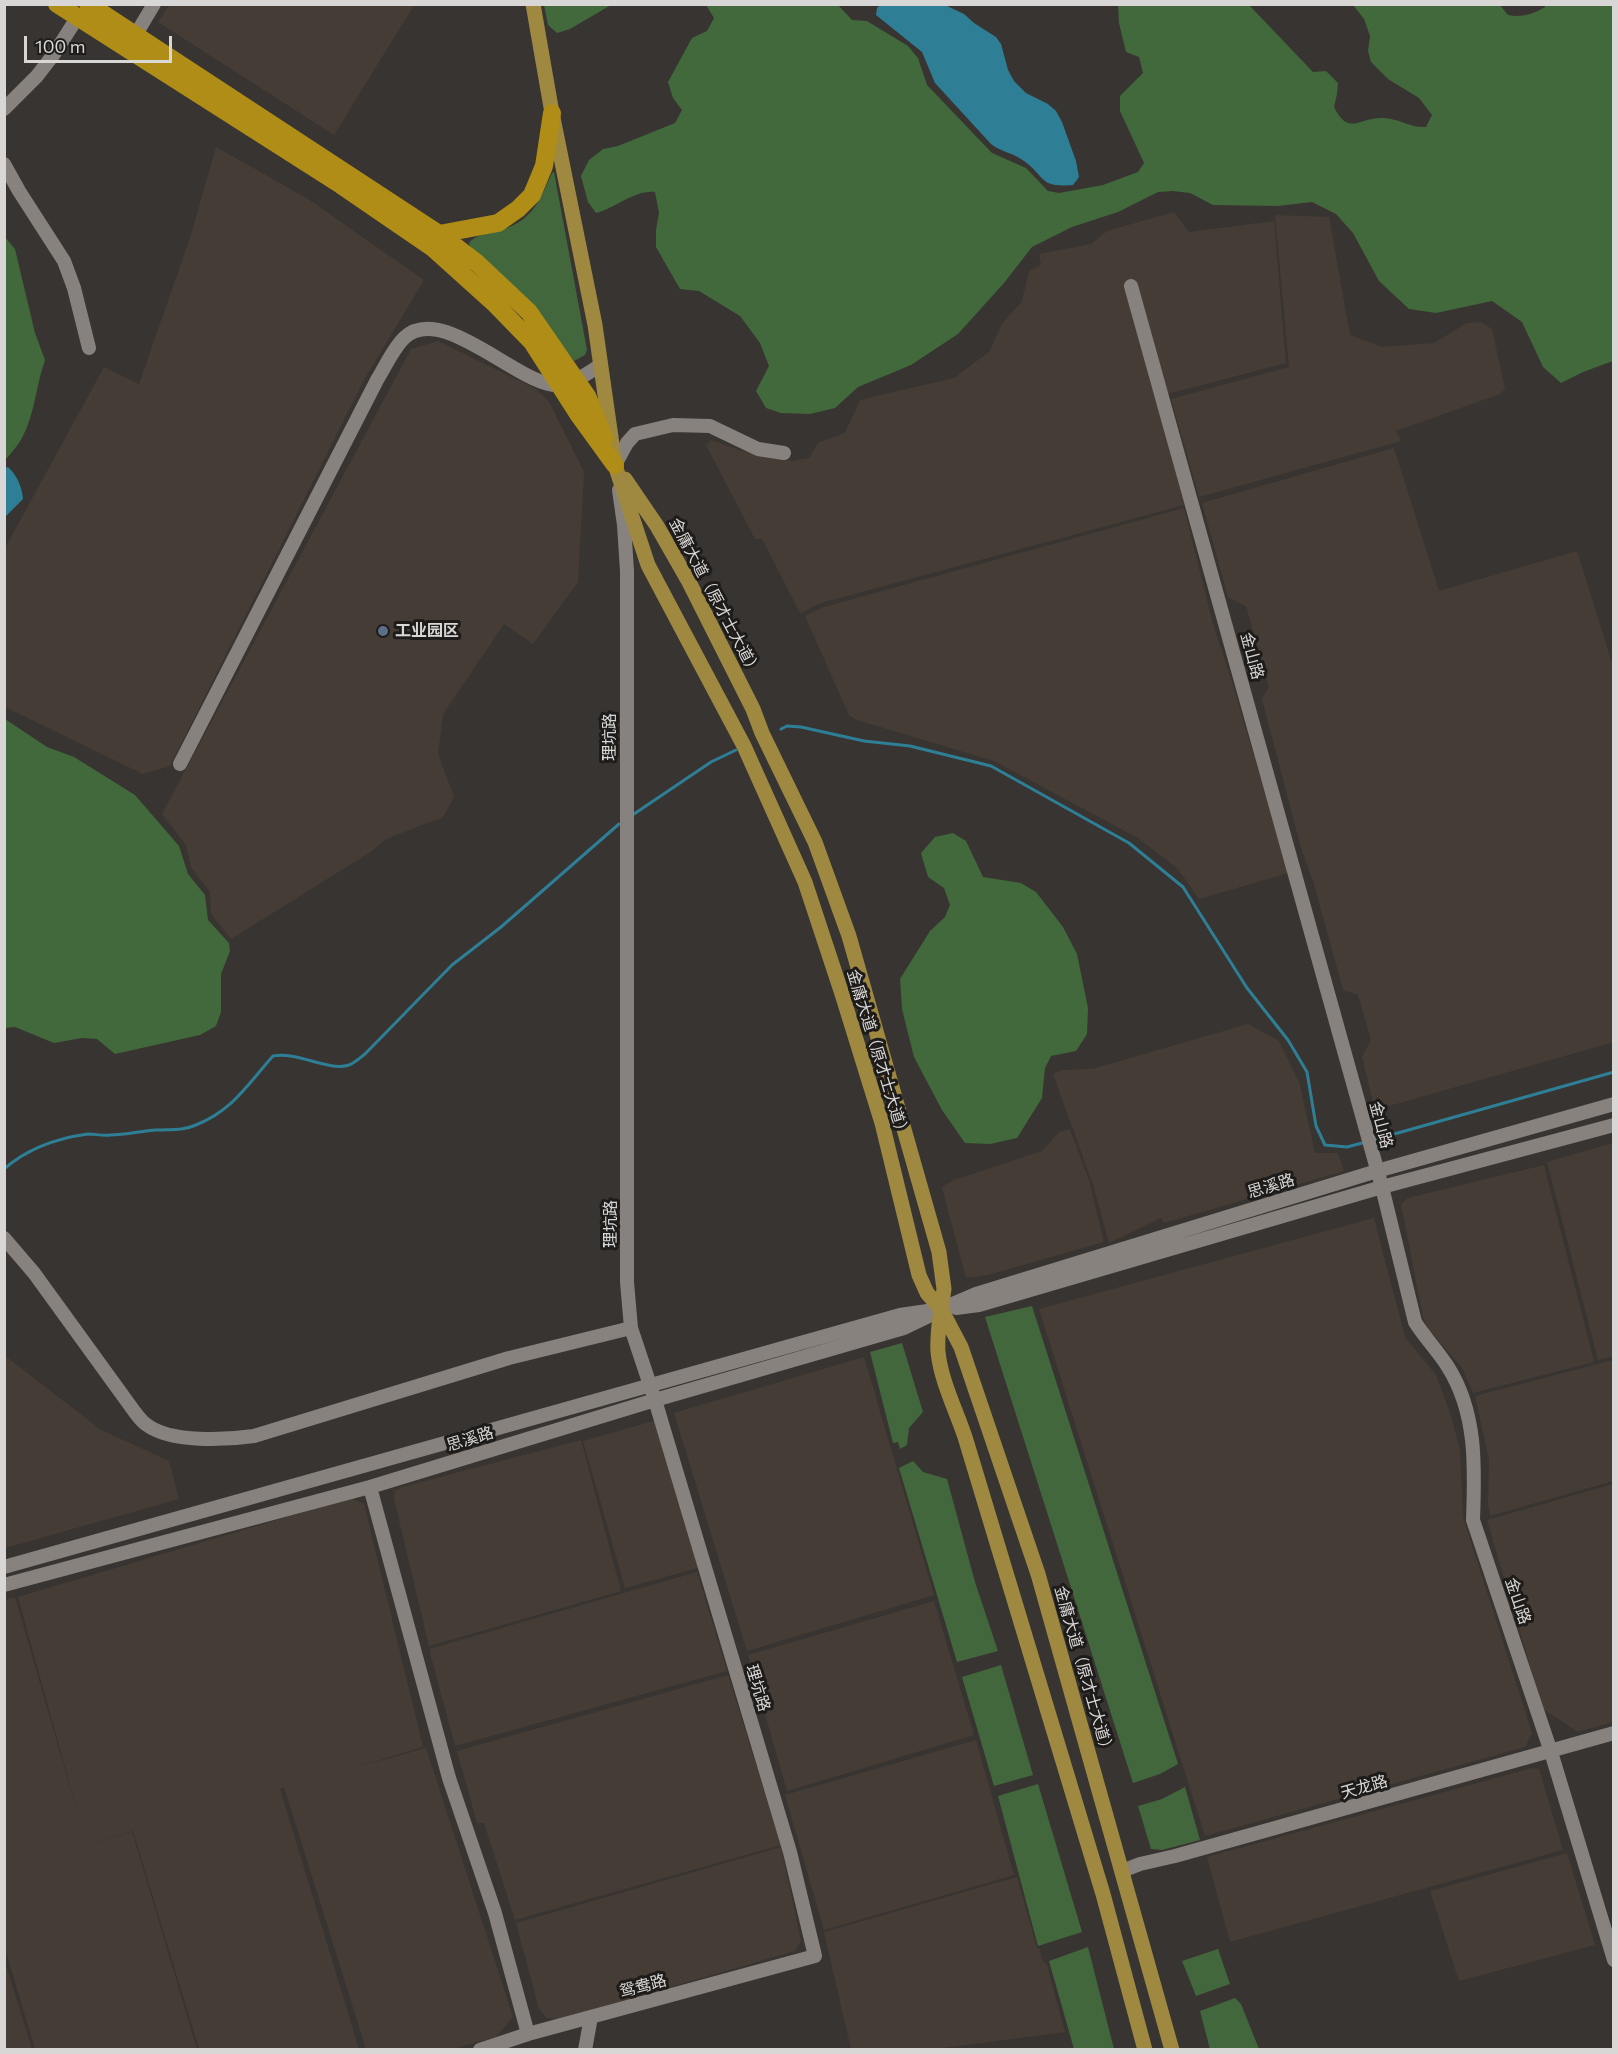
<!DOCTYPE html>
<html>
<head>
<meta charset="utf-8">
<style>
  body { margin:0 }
  #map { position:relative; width:1618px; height:2054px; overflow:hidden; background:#383431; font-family:Commissioner,sans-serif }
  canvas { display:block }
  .frame { position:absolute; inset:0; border:6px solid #d9d7d5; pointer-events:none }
  .scale { position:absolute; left:24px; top:36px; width:148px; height:27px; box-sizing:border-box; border:3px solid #d9d7d5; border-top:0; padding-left:8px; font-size:18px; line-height:21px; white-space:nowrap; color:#d9d7d5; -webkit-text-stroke:4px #1e1c1a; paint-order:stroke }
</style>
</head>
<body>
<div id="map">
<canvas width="1618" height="2054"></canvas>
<div class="frame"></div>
<div class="scale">100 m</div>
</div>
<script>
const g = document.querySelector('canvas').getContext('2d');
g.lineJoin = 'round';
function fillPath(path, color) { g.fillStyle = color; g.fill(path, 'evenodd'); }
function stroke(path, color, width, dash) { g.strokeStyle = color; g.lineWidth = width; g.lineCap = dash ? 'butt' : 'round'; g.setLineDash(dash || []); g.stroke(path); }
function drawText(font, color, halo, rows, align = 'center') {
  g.font = font + ' Commissioner,"Noto Sans SC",sans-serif'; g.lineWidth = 6; g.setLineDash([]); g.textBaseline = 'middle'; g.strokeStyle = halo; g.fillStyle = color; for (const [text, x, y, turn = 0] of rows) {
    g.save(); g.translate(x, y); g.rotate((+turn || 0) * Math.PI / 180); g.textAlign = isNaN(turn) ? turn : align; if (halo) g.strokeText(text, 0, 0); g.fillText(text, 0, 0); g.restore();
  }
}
fillPath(new Path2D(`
  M 170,4 L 414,4 L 414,5 L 334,135 L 158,22 Z
  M 216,147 L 308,199 L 424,280 L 364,380 L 170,766 L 143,774 L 5,707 L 5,548 L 104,367 L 139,384 L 190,238 Z
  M 1174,212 L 1189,232 L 1274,221 L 1286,363 L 1156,397 L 1184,505 L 821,603 L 800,613 L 762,539 L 755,539 L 706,445 L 711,440 L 742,451 L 792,461 L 809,458 L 818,443 L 845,433 L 860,400 L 954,378 L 989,352 L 1002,324 L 1022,301 L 1029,271 L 1041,265 L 1039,254 L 1091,244 L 1107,231 Z
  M 1275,215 L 1329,217 L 1350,335 L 1382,347 L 1434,343 L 1467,323 L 1481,322 L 1492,329 L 1505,389 L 1500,394 L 1396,431 L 1401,441 L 1199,497 L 1171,399 L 1289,367 Z
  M 438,341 L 536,389 L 549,402 L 584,472 L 578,582 L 533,644 L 504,624 L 443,714 L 438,754 L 454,797 L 443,817 L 386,839 L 372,851 L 231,939 L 211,914 L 210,892 L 191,867 L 186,845 L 162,814 L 411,349 Z
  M 1394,448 L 1439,591 L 1577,551 L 1613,666 L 1614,1042 L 1375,1110 L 1362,1057 L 1371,1040 L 1358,995 L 1343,990 L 1314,884 L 1301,848 L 1262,699 L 1269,687 L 1246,606 L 1228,597 L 1202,503 Z
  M 1184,508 L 1213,624 L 1233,685 L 1288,873 L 1199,899 L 1177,868 L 1138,838 L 994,761 L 857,720 L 849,715 L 805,616 L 824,607 Z
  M 1248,1024 L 1279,1041 L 1299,1082 L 1315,1153 L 1338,1153 L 1344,1171 L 1164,1223 L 1161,1218 L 1109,1243 L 1093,1185 L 1053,1074 L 1062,1070 L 1092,1069 Z
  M 1070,1129 L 1089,1180 L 1104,1242 L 988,1275 L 966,1278 L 942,1187 L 954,1180 L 1042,1151 L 1059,1132 Z
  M 1613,1143 L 1613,1356 L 1598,1360 L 1547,1162 Z
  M 1544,1165 L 1594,1362 L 1473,1393 L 1462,1368 L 1428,1329 L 1423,1317 L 1401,1204 L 1408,1198 Z
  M 1374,1218 L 1405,1337 L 1436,1375 L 1451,1416 L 1460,1450 L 1463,1517 L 1532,1733 L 1525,1747 L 1205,1836 L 1039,1309 Z
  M 4,1355 L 101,1430 L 169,1461 L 179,1499 L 5,1548 Z
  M 864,1357 L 934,1595 L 747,1651 L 674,1413 Z
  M 1613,1360 L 1613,1481 L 1490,1516 L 1488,1504 L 1489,1460 L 1475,1396 Z
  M 657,1420 L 698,1568 L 625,1588 L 583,1441 Z
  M 581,1440 L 621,1591 L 429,1646 L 394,1499 L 395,1491 L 402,1487 Z
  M 1613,1484 L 1613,1722 L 1578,1732 L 1543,1709 L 1487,1520 Z
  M 351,1498 L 364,1504 L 423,1747 L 350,1769 L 426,1748 L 513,2017 L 496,2037 L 452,2049 L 366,2049 L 284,1787 L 280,1789 L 359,2049 L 199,2049 L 133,1831 L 87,1845 L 132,1832 L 197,2049 L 35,2049 L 5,1949 L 4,1600 L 15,1597 L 82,1829 L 18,1597 Z
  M 697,1572 L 727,1671 L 455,1746 L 429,1649 Z
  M 934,1601 L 974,1735 L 787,1791 L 748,1655 Z
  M 728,1675 L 781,1845 L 515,1920 L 484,1823 L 477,1823 L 457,1751 Z
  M 976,1740 L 1014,1875 L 824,1930 L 785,1795 Z
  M 1532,1768 L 1539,1769 L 1563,1850 L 1230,1942 L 1207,1857 Z
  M 781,1847 L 801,1941 L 795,1951 L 559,2019 L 547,2018 L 539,2009 L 516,1923 Z
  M 1567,1853 L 1595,1945 L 1459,1981 L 1430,1891 Z
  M 1017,1877 L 1037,1948 L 1040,1949 L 1042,1960 L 1047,1965 L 1065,2032 L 936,2049 L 851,2049 L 824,1932 Z
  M 4,1962 L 5,1962 L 32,2049 L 5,2049 Z`), '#453d35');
fillPath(new Path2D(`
  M 554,172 L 587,350 L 585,355 L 574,361 L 559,341 L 471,249 L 469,243 C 475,235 486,234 495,232 C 532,222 538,204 552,173 Z
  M 1032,1306 L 1178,1764 L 1160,1774 L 1133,1783 L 985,1317 Z
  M 902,1343 L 923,1412 L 909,1428 L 907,1445 L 900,1449 L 898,1442 L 893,1443 L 870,1352 Z
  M 913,1461 L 923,1472 L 947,1479 L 975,1582 L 998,1651 L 957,1662 L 899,1468 Z
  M 1001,1665 L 1033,1775 L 994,1786 L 962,1677 Z
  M 1038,1784 L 1082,1932 L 1038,1946 L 998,1796 Z
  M 1185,1787 L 1200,1840 L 1162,1850 L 1151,1849 L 1138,1806 L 1162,1799 Z
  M 1088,1947 L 1114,2049 L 1074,2049 L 1049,1961 Z
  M 1218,1949 L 1230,1984 L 1196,1996 L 1182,1961 Z
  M 1235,1998 L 1241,2004 L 1259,2049 L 1210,2049 L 1200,2011 Z`), '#42673d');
fillPath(new Path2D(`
  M 544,5 L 544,4 L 611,5 L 570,29 L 557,33 L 548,25 Z
  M 706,5 L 838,5 L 852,20 L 867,21 L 908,46 L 918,58 L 927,85 L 992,153 L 1026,168 L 1048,191 L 1059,193 L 1103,185 L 1138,172 L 1144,163 L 1120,111 L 1120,96 L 1143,73 L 1139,57 L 1126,52 L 1119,23 L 1118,5 L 1249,5 L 1313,72 L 1326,71 L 1338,83 L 1337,94 L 1334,107 C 1349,137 1359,117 1383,118 C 1398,118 1410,128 1426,127 L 1432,115 L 1419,98 L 1388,79 L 1371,62 L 1368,51 L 1370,36 L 1364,19 L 1353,5 L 1500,5 L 1508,15 C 1522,18 1533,14 1545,7 L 1545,5 L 1613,5 L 1613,361 L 1583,372 L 1561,383 L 1543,367 L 1522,322 L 1492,301 L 1436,313 L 1409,309 L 1379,281 L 1353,233 L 1336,214 L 1312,202 L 1278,206 L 1213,205 L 1190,193 L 1173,191 L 1158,192 L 1118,212 L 1072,227 L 1032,247 L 1004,283 L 958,334 L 911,365 L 858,387 L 835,408 L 810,414 L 781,413 L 766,408 L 756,391 L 769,366 L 760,343 L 740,316 L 699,291 L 680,289 L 656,247 L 656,230 L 659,213 L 655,192 C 634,190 616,208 596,213 L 588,202 L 581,176 L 589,160 L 603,149 L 618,146 L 675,123 L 682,110 L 673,98 L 668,82 L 692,38 L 707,31 L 714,18 Z
  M 4,236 L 15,249 L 35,333 L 45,360 C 36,385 35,414 22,438 C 18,445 12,452 7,458 L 5,459 Z
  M 5,719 L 47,747 L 74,757 L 135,795 L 179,846 L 188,874 L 205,895 L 208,920 L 229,943 L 230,951 L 221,974 L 221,1012 L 216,1026 L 200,1035 L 115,1054 L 97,1039 L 82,1038 L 54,1043 L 15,1027 L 5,1028 Z
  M 953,833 L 966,841 L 983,877 L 1021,883 L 1036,892 L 1063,927 L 1077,954 L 1088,1008 L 1087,1034 L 1076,1051 L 1051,1056 L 1045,1068 L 1042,1098 L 1017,1138 L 990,1144 L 965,1143 L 942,1110 L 914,1057 L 902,1009 L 900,979 L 930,931 L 945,917 L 950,905 L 944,888 L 928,877 L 921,853 L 935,837 Z`), '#41693b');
fillPath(new Path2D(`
  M 880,5 L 945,5 L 964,14 L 974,23 L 996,37 L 1001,44 L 1008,70 L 1014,81 L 1026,93 L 1048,104 L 1056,111 L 1062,122 L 1076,161 L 1079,177 L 1073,185 C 1037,188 1047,176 1021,159 C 1012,153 1000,151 991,144 L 935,83 L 922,52 L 876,15 L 877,8 Z
  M 8,467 C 17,475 22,487 23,499 L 5,517 L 5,468 Z`), '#2e7f96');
stroke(new Path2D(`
  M 781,729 L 787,726 L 801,727 L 864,741 L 910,746 L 991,766 L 1129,843 L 1183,887 L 1247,988 L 1288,1040 L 1307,1072 L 1316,1126 L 1325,1145 L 1347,1147 L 1366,1142
  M 634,814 L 711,762 L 736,750
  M 1373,1140 L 1614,1072
  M 4,1169 C 27,1149 58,1138 88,1134 C 95,1134 103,1136 110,1135 C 126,1135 141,1131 156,1130 C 170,1129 182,1131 196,1125 C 234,1109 247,1085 273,1056 C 298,1051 328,1072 349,1065 C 355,1063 361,1057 365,1054 L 452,965 L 501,927 L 619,824`), '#2e7f96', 3);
stroke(new Path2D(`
  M 135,36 L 154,4
  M 4,109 L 37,76 L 54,54 L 77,18
  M 4,164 L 19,191 L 64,261 L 74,288 L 89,348
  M 1131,286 L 1382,1187 L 1415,1322 C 1425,1338 1438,1351 1448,1367 C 1477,1413 1475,1467 1473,1520 L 1551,1752 L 1614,1960
  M 616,468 L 615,465 L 627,443 L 635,434 L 673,425 L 710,426 L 758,449 L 784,453
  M 180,764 L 377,380 C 385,367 393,349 404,338 C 442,301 521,388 559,385 C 574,384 589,372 601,365
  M 4,1238 L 34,1273 L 134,1411 C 138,1416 142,1422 147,1425 C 171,1443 226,1440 254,1436 L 509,1358 L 631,1328
  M 956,1308 L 979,1305 L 1382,1187 L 1614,1125
  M 370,1487 L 449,1778 L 495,1913 L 528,2034
  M 4,1567 L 900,1315 L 941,1309 L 976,1294 L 1377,1171 L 1614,1104
  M 4,1585 L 370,1487 L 655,1400 L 904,1328 L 929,1316
  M 1122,1871 L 1140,1864 L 1175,1856 L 1614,1733
  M 480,2050 L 528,2034 L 815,1956 L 790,1852 L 655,1400 L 631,1328 L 627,1282 L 627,571 L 624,525 L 619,490
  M 585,2050 L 591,2017`), '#87827e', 14);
stroke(new Path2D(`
  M 533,4 L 552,113 L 595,325 L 615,465 L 648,565 L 744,746 L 805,882 L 842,994 L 882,1123 L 919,1275 L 927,1293 L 941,1309 C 939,1324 937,1337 938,1352 C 941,1381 956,1410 965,1437 L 1103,1894 L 1145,2050
  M 625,479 L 657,526 L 689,582 L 753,709 L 762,733 L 815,842 L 849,936 L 939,1252 L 944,1289 L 941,1309 L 961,1347 L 1038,1574 L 1172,2050`), '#9f8940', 15);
stroke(new Path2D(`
  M 57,4 L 341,185 L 433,248 L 494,303 L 532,342 L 578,414 L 615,465
  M 88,4 L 439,234 L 477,263 L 529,312 L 587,396 L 604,438
  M 439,234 L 498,223 L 518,209 L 532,195 L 544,166 L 552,113`), '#af8d16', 18);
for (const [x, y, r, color] of [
  [383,631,6,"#5c6f8a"]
]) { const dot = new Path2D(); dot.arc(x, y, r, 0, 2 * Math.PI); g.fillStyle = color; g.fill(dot); stroke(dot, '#1e1c1a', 2); }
drawText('16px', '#d9d7d5', '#1e1c1a', [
  ["金庸大道（原才士大道）",715,597,62],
  ["金山路",1252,656,75],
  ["理坑路",610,737,-90],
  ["金庸大道（原才士大道）",878,1054,73],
  ["金山路",1381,1125,75],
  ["思溪路",1271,1186,-17],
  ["理坑路",611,1224,-90],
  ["思溪路",470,1439,-17],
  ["金山路",1518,1601,71],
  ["金庸大道（原才士大道）",1084,1671,74],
  ["理坑路",758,1688,73],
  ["天龙路",1364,1787,-16],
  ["鸳鸯路",643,1986,-15]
]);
drawText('bold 16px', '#d9d7d5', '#1e1c1a', [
  ["工业园区",395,631]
], 'left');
</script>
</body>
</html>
